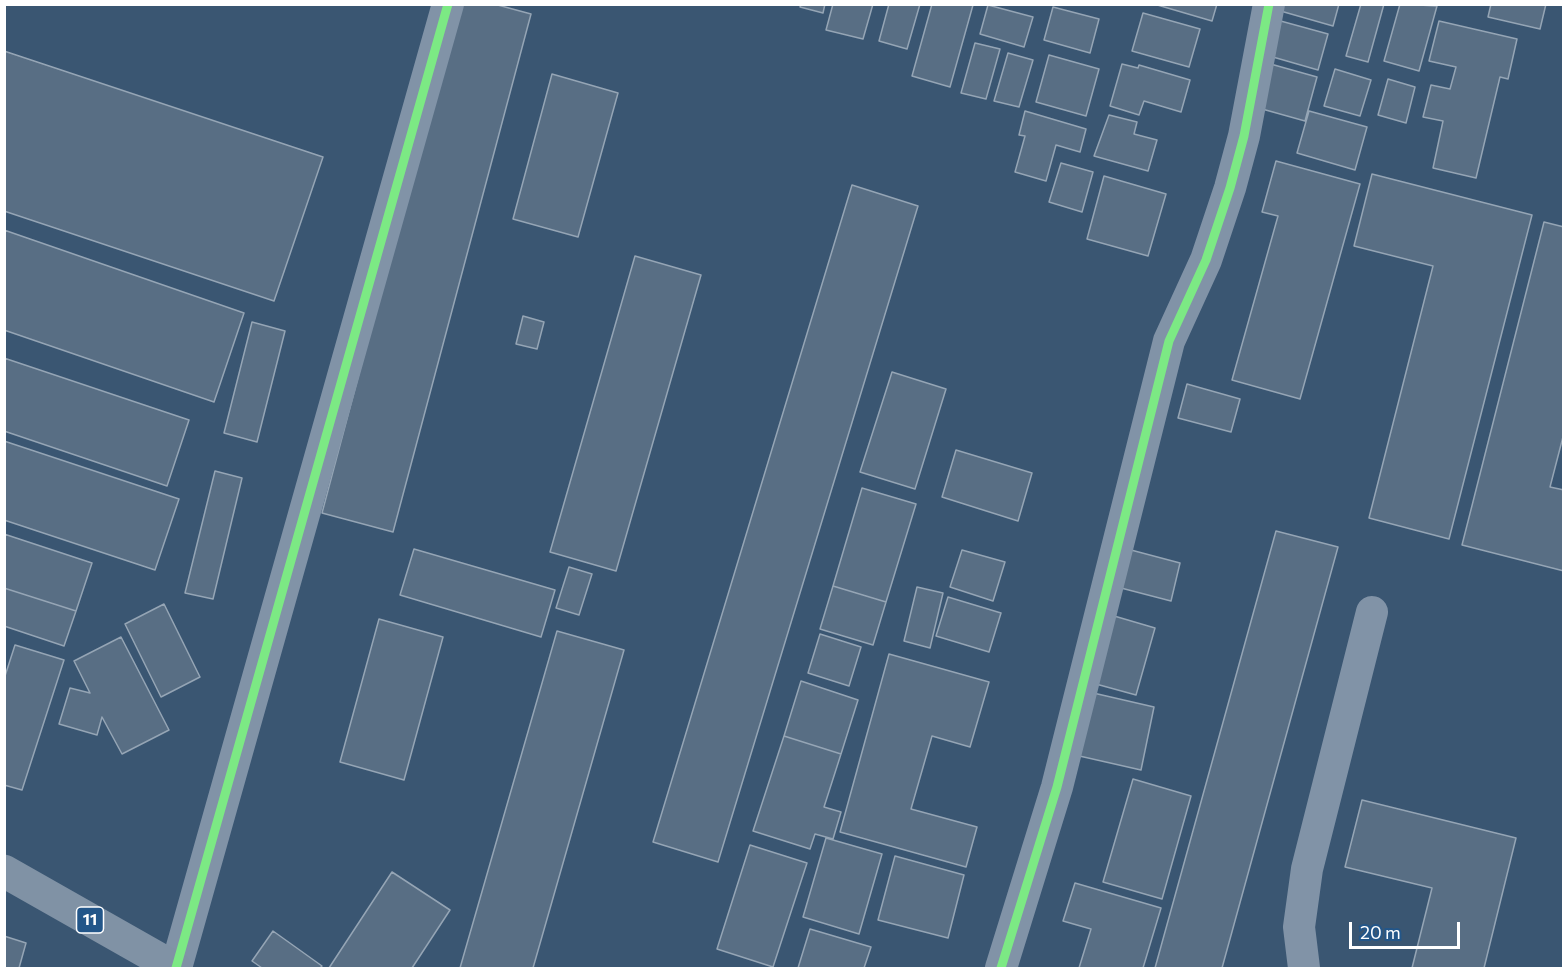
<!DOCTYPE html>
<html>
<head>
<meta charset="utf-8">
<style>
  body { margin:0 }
  #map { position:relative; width:1568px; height:973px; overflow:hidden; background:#3a5672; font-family:Commissioner,sans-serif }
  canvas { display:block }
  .frame { position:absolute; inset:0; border:6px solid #fff; pointer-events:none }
  .scale { position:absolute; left:1349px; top:922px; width:111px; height:27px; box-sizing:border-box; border:3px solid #fff; border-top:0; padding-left:8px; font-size:18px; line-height:21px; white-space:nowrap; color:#fff; -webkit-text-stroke:4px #235689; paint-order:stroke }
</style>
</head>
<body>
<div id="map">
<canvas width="1568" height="973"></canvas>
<div class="frame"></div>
<div class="scale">20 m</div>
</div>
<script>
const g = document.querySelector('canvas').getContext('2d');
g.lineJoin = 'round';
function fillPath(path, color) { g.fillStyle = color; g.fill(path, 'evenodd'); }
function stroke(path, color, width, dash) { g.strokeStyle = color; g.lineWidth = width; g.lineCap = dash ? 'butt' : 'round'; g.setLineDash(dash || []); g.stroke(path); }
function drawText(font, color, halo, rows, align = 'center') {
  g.font = font + ' Commissioner,sans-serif'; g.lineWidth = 6; g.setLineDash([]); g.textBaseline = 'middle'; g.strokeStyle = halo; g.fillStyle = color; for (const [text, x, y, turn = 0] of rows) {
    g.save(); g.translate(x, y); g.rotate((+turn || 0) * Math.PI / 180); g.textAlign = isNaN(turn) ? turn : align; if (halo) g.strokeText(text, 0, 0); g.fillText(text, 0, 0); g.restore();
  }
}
const building = new Path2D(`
  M 457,4 L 494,4 L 531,14 L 393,532 L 322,513 Z
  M 801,4 L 825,4 L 823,13 L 800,7 Z
  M 833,4 L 873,4 L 863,39 L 826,30 Z
  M 889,4 L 920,4 L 907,49 L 879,41 Z
  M 932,4 L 973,5 L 950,87 L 912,76 Z
  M 1154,4 L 1217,4 L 1212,21 Z
  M 1278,4 L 1339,4 L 1333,26 L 1277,10 Z
  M 1361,4 L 1384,4 L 1368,62 L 1346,56 Z
  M 1400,4 L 1437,6 L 1419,71 L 1384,61 Z
  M 1491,4 L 1546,4 L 1540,29 L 1488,17 Z
  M 988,5 L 1033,17 L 1024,47 L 980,34 Z
  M 1053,7 L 1099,19 L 1090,53 L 1044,40 Z
  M 1143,13 L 1200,29 L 1189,67 L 1132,51 Z
  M 1277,20 L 1328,34 L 1318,70 L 1266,55 Z
  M 1439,21 L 1517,39 L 1508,79 L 1500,77 L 1476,178 L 1433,168 L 1443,121 L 1423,117 L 1431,85 L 1450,89 L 1456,67 L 1429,61 Z
  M 975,43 L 1000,49 L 986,99 L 961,93 Z
  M 4,51 L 323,157 L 274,301 L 4,211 Z
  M 1008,53 L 1033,60 L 1019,107 L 994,101 Z
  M 1049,55 L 1099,69 L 1086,116 L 1036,102 Z
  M 1267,63 L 1317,77 L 1305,121 L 1255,107 Z
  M 1122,64 L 1138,68 L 1139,65 L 1190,80 L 1181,112 L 1144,101 L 1139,115 L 1110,106 Z
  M 1335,69 L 1371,80 L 1360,116 L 1324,106 Z
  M 552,74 L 618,93 L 578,237 L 513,219 Z
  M 1388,79 L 1415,87 L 1406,123 L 1378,115 Z
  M 1025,111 L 1086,129 L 1080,152 L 1056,145 L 1046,181 L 1015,172 L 1025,136 L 1019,135 Z
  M 1309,111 L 1367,127 L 1355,170 L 1297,153 Z
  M 1109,115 L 1137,122 L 1134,134 L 1157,140 L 1148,171 L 1094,156 Z
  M 1276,161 L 1360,184 L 1300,399 L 1232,380 L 1278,216 L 1262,212 Z
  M 1061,163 L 1093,172 L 1082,212 L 1049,202 Z
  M 1372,174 L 1532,215 L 1449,539 L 1369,518 L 1433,266 L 1354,246 Z
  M 1104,176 L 1166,194 L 1148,256 L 1087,239 Z
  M 852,185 L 918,206 L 718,862 L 653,842 Z
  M 1544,222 L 1564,227 L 1564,433 L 1550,487 L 1564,490 L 1564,571 L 1462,545 Z
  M 4,230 L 244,313 L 214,402 L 4,330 Z
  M 635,256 L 701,275 L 616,571 L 550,552 Z
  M 523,316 L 544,322 L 537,349 L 516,344 Z
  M 252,322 L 285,331 L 257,442 L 224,433 Z
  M 4,358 L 189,420 L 167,486 L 4,431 Z
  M 892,372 L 946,389 L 915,489 L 860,472 Z
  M 1187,384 L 1240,399 L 1231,432 L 1178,418 Z
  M 4,441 L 179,499 L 155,570 L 4,520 Z
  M 956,450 L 1032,473 L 1018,521 L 942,497 Z
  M 215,471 L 242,478 L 213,599 L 185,593 Z
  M 862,488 L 916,504 L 886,602 L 833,586 Z
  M 1276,531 L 1338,547 L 1222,968 L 1155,968 Z
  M 4,534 L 92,563 L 76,611 L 4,588 Z
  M 414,549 L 555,590 L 541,637 L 400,595 Z
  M 962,550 L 1005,562 L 993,601 L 950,587 Z
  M 1131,550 L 1180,563 L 1171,601 L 1121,588 Z
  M 569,567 L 592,574 L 579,615 L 556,608 Z
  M 833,586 L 886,602 L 873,645 L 820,629 Z
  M 917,587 L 943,593 L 930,648 L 904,641 Z
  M 4,588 L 76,611 L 64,646 L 4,626 Z
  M 948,597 L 1001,613 L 989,652 L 936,636 Z
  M 164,604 L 200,677 L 161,697 L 125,624 Z
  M 1104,613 L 1155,628 L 1136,695 L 1085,681 Z
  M 379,619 L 443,637 L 404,780 L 340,762 Z
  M 557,631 L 624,650 L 533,968 L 460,968 Z
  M 820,634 L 861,647 L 849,686 L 808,673 Z
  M 121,637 L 169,730 L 122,754 L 102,717 L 97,735 L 59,724 L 70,688 L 90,693 L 74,661 Z
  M 15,645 L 64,660 L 22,790 L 4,785 L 4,679 Z
  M 889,654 L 989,682 L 970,747 L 932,736 L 911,809 L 977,827 L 966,867 L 840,832 Z
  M 801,681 L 858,700 L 841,754 L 784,736 Z
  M 1089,692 L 1154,707 L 1141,770 L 1075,755 Z
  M 784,736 L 841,754 L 824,807 L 841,812 L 833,839 L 815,834 L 810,849 L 753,831 Z
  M 1133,779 L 1191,796 L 1162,899 L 1103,882 Z
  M 1362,800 L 1516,838 L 1484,968 L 1412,968 L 1432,888 L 1345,867 Z
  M 826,838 L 882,854 L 859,934 L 803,917 Z
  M 750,845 L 807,863 L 773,967 L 717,949 Z
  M 895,856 L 964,875 L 948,938 L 878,920 Z
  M 392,872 L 450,910 L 412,968 L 329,968 Z
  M 1075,883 L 1161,908 L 1143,968 L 1079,968 L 1091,929 L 1063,921 Z
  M 810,929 L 871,947 L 864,968 L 798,968 Z
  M 273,931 L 322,966 L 320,968 L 262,968 L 252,961 Z
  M 4,936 L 26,943 L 19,968 L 4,968 Z`);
fillPath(building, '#586e84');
stroke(building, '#95a5b5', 1.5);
stroke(new Path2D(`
  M 176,968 L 448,4
  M 1001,968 L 1057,787 L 1169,341 L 1206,260 L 1230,188 L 1244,136 L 1269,4
  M 1304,968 L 1299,927 L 1307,869 L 1372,612`), '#8193a7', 32);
stroke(new Path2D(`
  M 4,871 L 175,968`), '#8092a5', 33);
stroke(new Path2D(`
  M 176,968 L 448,4
  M 1001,968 L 1057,787 L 1169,341 L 1206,260 L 1230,188 L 1244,136 L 1269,4`), '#7ce984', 9);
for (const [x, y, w] of [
  [90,920,27]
]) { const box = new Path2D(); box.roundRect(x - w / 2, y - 13, w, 26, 4.5); g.fillStyle = '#235689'; g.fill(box); stroke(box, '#fff', 1.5); }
drawText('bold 16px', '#fff', null, [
  ["11",90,920]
]);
</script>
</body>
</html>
